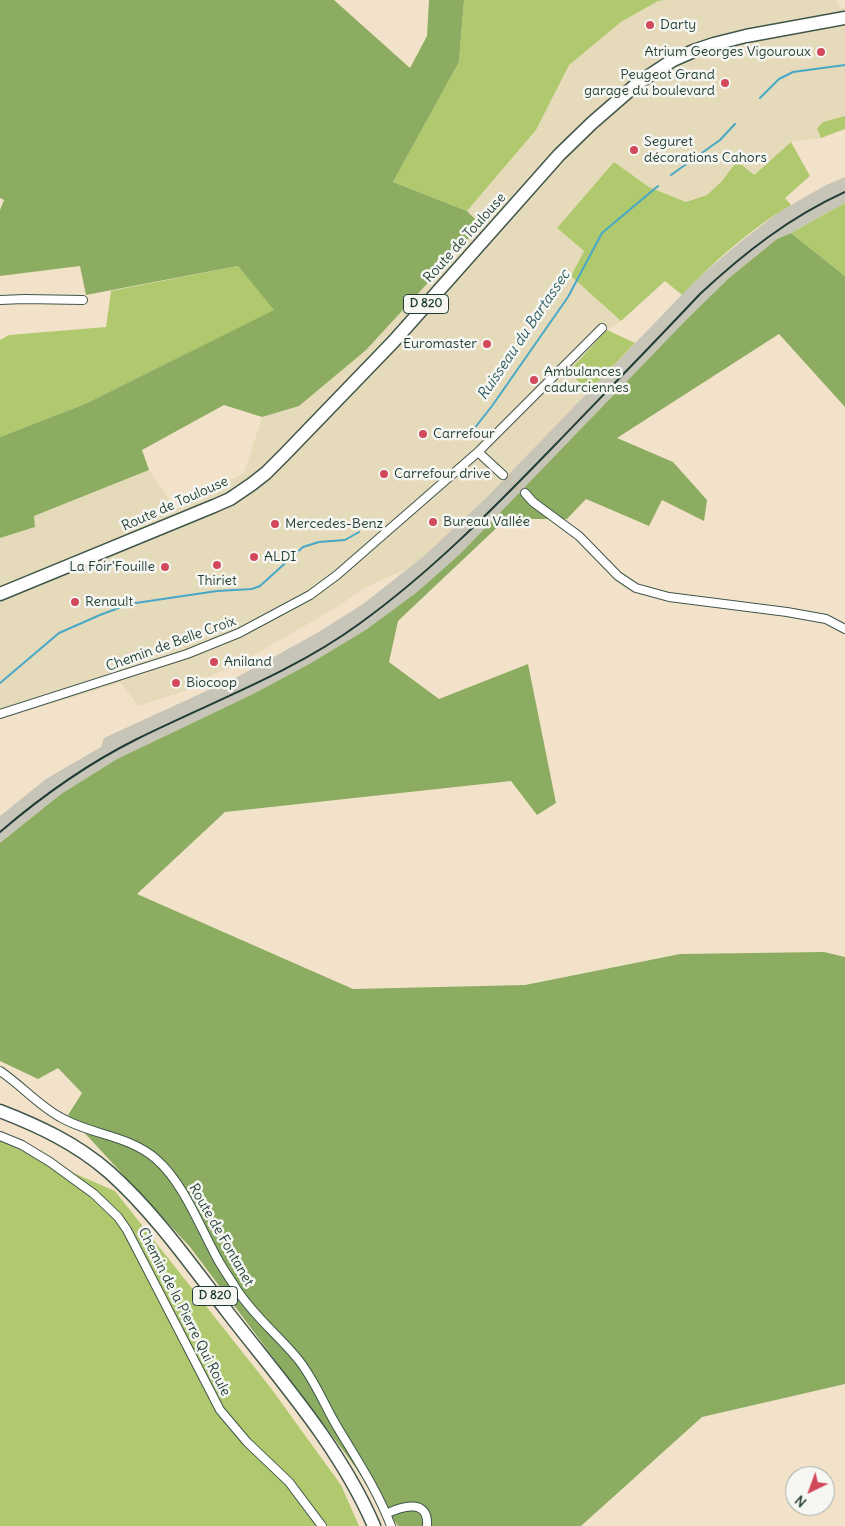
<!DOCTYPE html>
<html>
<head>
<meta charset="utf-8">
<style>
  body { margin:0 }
  #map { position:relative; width:845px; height:1526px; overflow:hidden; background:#f3e2ca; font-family:Delius,sans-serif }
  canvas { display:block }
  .north { position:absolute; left:785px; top:1466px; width:50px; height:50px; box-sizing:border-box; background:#f6f6f2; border:1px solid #a0aca6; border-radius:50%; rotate:222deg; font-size:14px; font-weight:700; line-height:20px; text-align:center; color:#1f3d34 }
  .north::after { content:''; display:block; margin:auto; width:18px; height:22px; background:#d1495b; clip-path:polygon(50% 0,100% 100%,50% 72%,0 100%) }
</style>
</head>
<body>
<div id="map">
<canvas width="845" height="1526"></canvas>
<div class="north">N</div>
</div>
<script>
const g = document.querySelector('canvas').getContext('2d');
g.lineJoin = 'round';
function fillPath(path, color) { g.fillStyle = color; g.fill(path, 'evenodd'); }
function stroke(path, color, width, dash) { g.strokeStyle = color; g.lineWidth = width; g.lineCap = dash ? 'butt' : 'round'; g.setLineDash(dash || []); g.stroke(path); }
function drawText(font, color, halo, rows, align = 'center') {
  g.font = font + ' Delius,sans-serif'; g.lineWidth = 5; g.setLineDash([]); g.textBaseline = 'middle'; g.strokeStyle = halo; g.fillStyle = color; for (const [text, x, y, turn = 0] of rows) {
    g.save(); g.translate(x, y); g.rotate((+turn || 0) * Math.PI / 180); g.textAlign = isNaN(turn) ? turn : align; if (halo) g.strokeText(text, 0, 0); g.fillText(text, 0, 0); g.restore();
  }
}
fillPath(new Path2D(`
  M 666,0 L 836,0 L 841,8 L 845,8 L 845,116 L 823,122 L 817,128 L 821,138 L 791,142 L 753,175 L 737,161 L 722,181 L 707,195 L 686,202 L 649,187 L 614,162 L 557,228 L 584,251 L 571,276 L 621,321 L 607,330 L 570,370 L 588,392 L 485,499 L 424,556 L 407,569 L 366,587 L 337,607 L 235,666 L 202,679 L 205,684 L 138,706 L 121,683 L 0,719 L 0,538 L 35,527 L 34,516 L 149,470 L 176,509 L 244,473 L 262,417 L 299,406 L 481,225 L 467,211 L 536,130 L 569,65 L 621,22 L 658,1 Z`), '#e5daba');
fillPath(new Path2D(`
  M 845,177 L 845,203 L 791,233 L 777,239 L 729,278 L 686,320 L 460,554 L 417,592 L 367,629 L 311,663 L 253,694 L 117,759 L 61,794 L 0,843 L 0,816 L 46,779 L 101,747 L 104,738 L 239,676 L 317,633 L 363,604 L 424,556 L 485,499 L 697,279 L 739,243 L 779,212 L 826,185 Z`), '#c7c4b8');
fillPath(new Path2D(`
  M 464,0 L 666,0 L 658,1 L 621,22 L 569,65 L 536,130 L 467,211 L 393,182 L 459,62 Z
  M 845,116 L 845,129 L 821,138 L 817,128 L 823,122 Z
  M 791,142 L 810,176 L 785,198 L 791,205 C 753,227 712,263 682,295 L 665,281 L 621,321 L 571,276 L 584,251 L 557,228 L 614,162 L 649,187 L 686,202 L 707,195 L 722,181 L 737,161 L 754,175 Z
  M 845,203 L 845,276 L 791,233 Z
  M 238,266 L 275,310 L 85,404 L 0,437 L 0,340 L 9,335 L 106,327 L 111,291 Z
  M 607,330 L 635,343 L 588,392 L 569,371 Z
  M 0,1141 L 115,1191 L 270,1387 L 341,1485 L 359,1526 L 0,1526 Z`), '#b0c96e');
fillPath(new Path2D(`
  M 0,0 L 334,0 L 410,68 L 427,36 L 429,0 L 464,0 L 459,62 L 393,182 L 467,211 L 481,225 L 366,350 L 299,406 L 262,417 L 224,405 L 142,450 L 149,470 L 34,516 L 35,527 L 0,538 L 0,437 L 85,404 L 274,310 L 238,266 L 86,295 L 80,266 L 0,276 L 0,210 L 4,200 L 0,198 Z
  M 791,233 L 845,276 L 845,407 L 779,334 L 617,438 L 673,462 L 707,500 L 704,521 L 662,500 L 649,526 L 586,499 L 567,519 L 506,519 L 398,621 L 389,662 L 439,699 L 528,664 L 556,803 L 537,815 L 511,781 L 225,812 L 137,894 L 353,989 L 525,985 L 680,954 L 824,952 L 845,957 L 845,1384 L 702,1417 L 581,1526 L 398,1526 L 345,1453 L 190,1247 L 68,1115 L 82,1093 L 58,1068 L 38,1079 L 0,1061 L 0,843 L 61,794 L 117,759 L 253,694 L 311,663 L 367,629 L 417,592 L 460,554 L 686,320 L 729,278 L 777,239 Z`), '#8cad61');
stroke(new Path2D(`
  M 760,98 L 779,79 L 793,72 L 845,65
  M 671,175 L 720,140 L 735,124
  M 470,434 L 492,406 L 568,297 L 602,233 L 658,186
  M 0,683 L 59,633 L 100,615 L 129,604 L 217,591 L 252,589 L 260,586 L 303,547 L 319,542 L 345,540 L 359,532`), '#47a8c7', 2);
stroke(new Path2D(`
  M 503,475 L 525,493`), '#c9c1ac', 8, [8, 4]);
const minor = new Path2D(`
  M 0,300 L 24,299 L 83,300
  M 478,452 L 503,475
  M 525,493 L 533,502 L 579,536 L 618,576 L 636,588 L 669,597 L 787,612 L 826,619 L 845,629
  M 0,714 L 187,654 L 239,633 L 310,595 L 337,575 L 478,452 L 602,328
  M 0,1071 C 21,1085 38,1105 60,1117 C 90,1135 129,1135 156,1159 C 183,1182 200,1227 217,1258 C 223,1269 231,1280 237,1290 C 255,1317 277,1334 297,1358 C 313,1377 323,1402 335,1423 C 355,1457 377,1489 391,1526
  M 0,1136 L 22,1145 L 50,1162 L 94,1194 L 118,1217 L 127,1230 L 220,1410 L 247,1442 L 289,1482 L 322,1526
  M 386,1514 C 402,1506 429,1498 427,1526`);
const primary = new Path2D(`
  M 0,594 L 214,506 L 230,499 L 252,484 L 266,473 L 284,455 L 394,341 L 559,155 L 592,123 L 638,83 L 673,60 L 696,50 L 714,44 L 746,36 L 845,18
  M 0,1111 C 39,1126 77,1144 109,1172 C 155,1213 191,1265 229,1314 C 281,1381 340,1447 374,1526`);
stroke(minor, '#3f564a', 10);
stroke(primary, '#3f564a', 15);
stroke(minor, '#fff', 8);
stroke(primary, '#fff', 12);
stroke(new Path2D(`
  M 0,832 C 42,796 87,764 137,739 C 211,702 292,673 359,624 C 431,572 493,509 554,446 C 603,395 652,345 700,294 C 744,253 790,217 845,192`), '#1f3d34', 2);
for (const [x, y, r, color] of [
  [650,25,5,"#d1495b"],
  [821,52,5,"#d1495b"],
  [725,83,5,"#d1495b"],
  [634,150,5,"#d1495b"],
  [487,344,5,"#d1495b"],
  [534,380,5,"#d1495b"],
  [423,434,5,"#d1495b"],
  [384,474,5,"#d1495b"],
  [433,522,5,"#d1495b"],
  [275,524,5,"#d1495b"],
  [254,557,5,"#d1495b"],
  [217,565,5,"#d1495b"],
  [165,567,5,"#d1495b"],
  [75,602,5,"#d1495b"],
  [214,662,5,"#d1495b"],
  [176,683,5,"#d1495b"]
]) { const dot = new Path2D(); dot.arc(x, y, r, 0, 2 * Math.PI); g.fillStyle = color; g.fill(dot); stroke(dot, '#f6f6f2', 2); }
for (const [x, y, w] of [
  [426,304,45],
  [215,1296,45]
]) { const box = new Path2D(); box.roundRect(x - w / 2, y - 9.5, w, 19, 4); g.fillStyle = '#f6f6f2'; g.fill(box); stroke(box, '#1f3d34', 1); }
drawText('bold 12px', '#1f3d34', null, [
  ["D 820",426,304],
  ["D 820",215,1296]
]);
drawText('14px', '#1f3d34', '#f6f6f2', [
  ["Darty",660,25],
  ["Atrium Georges Vigouroux",811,52,"right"],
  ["Peugeot Grand",715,75,"right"],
  ["garage du boulevard",715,91,"right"],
  ["Seguret",644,142],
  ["décorations Cahors",644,158],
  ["Euromaster",477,344,"right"],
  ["Ambulances",544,372],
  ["cadurciennes",544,388],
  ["Carrefour",433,434],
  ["Carrefour drive",394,474],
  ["Bureau Vallée",443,522],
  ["Mercedes-Benz",285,524],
  ["ALDI",264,557],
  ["La Foir'Fouille",155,567,"right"],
  ["Thiriet",217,581,"center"],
  ["Renault",85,602],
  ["Aniland",224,662],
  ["Biocoop",186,683]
], 'left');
drawText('14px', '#1f3d34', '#f6f6f2', [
  ["Route de Toulouse",465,238,-48],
  ["Route de Toulouse",175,504,-24],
  ["Chemin de Belle Croix",171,644,-20],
  ["Route de Fontanet",221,1235,60],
  ["Chemin de la Pierre Qui Roule",184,1312,63]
]);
drawText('italic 15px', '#2b5d60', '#f6f6f2', [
  ["Ruisseau du Bartassec",524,335,-56]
]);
</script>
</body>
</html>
